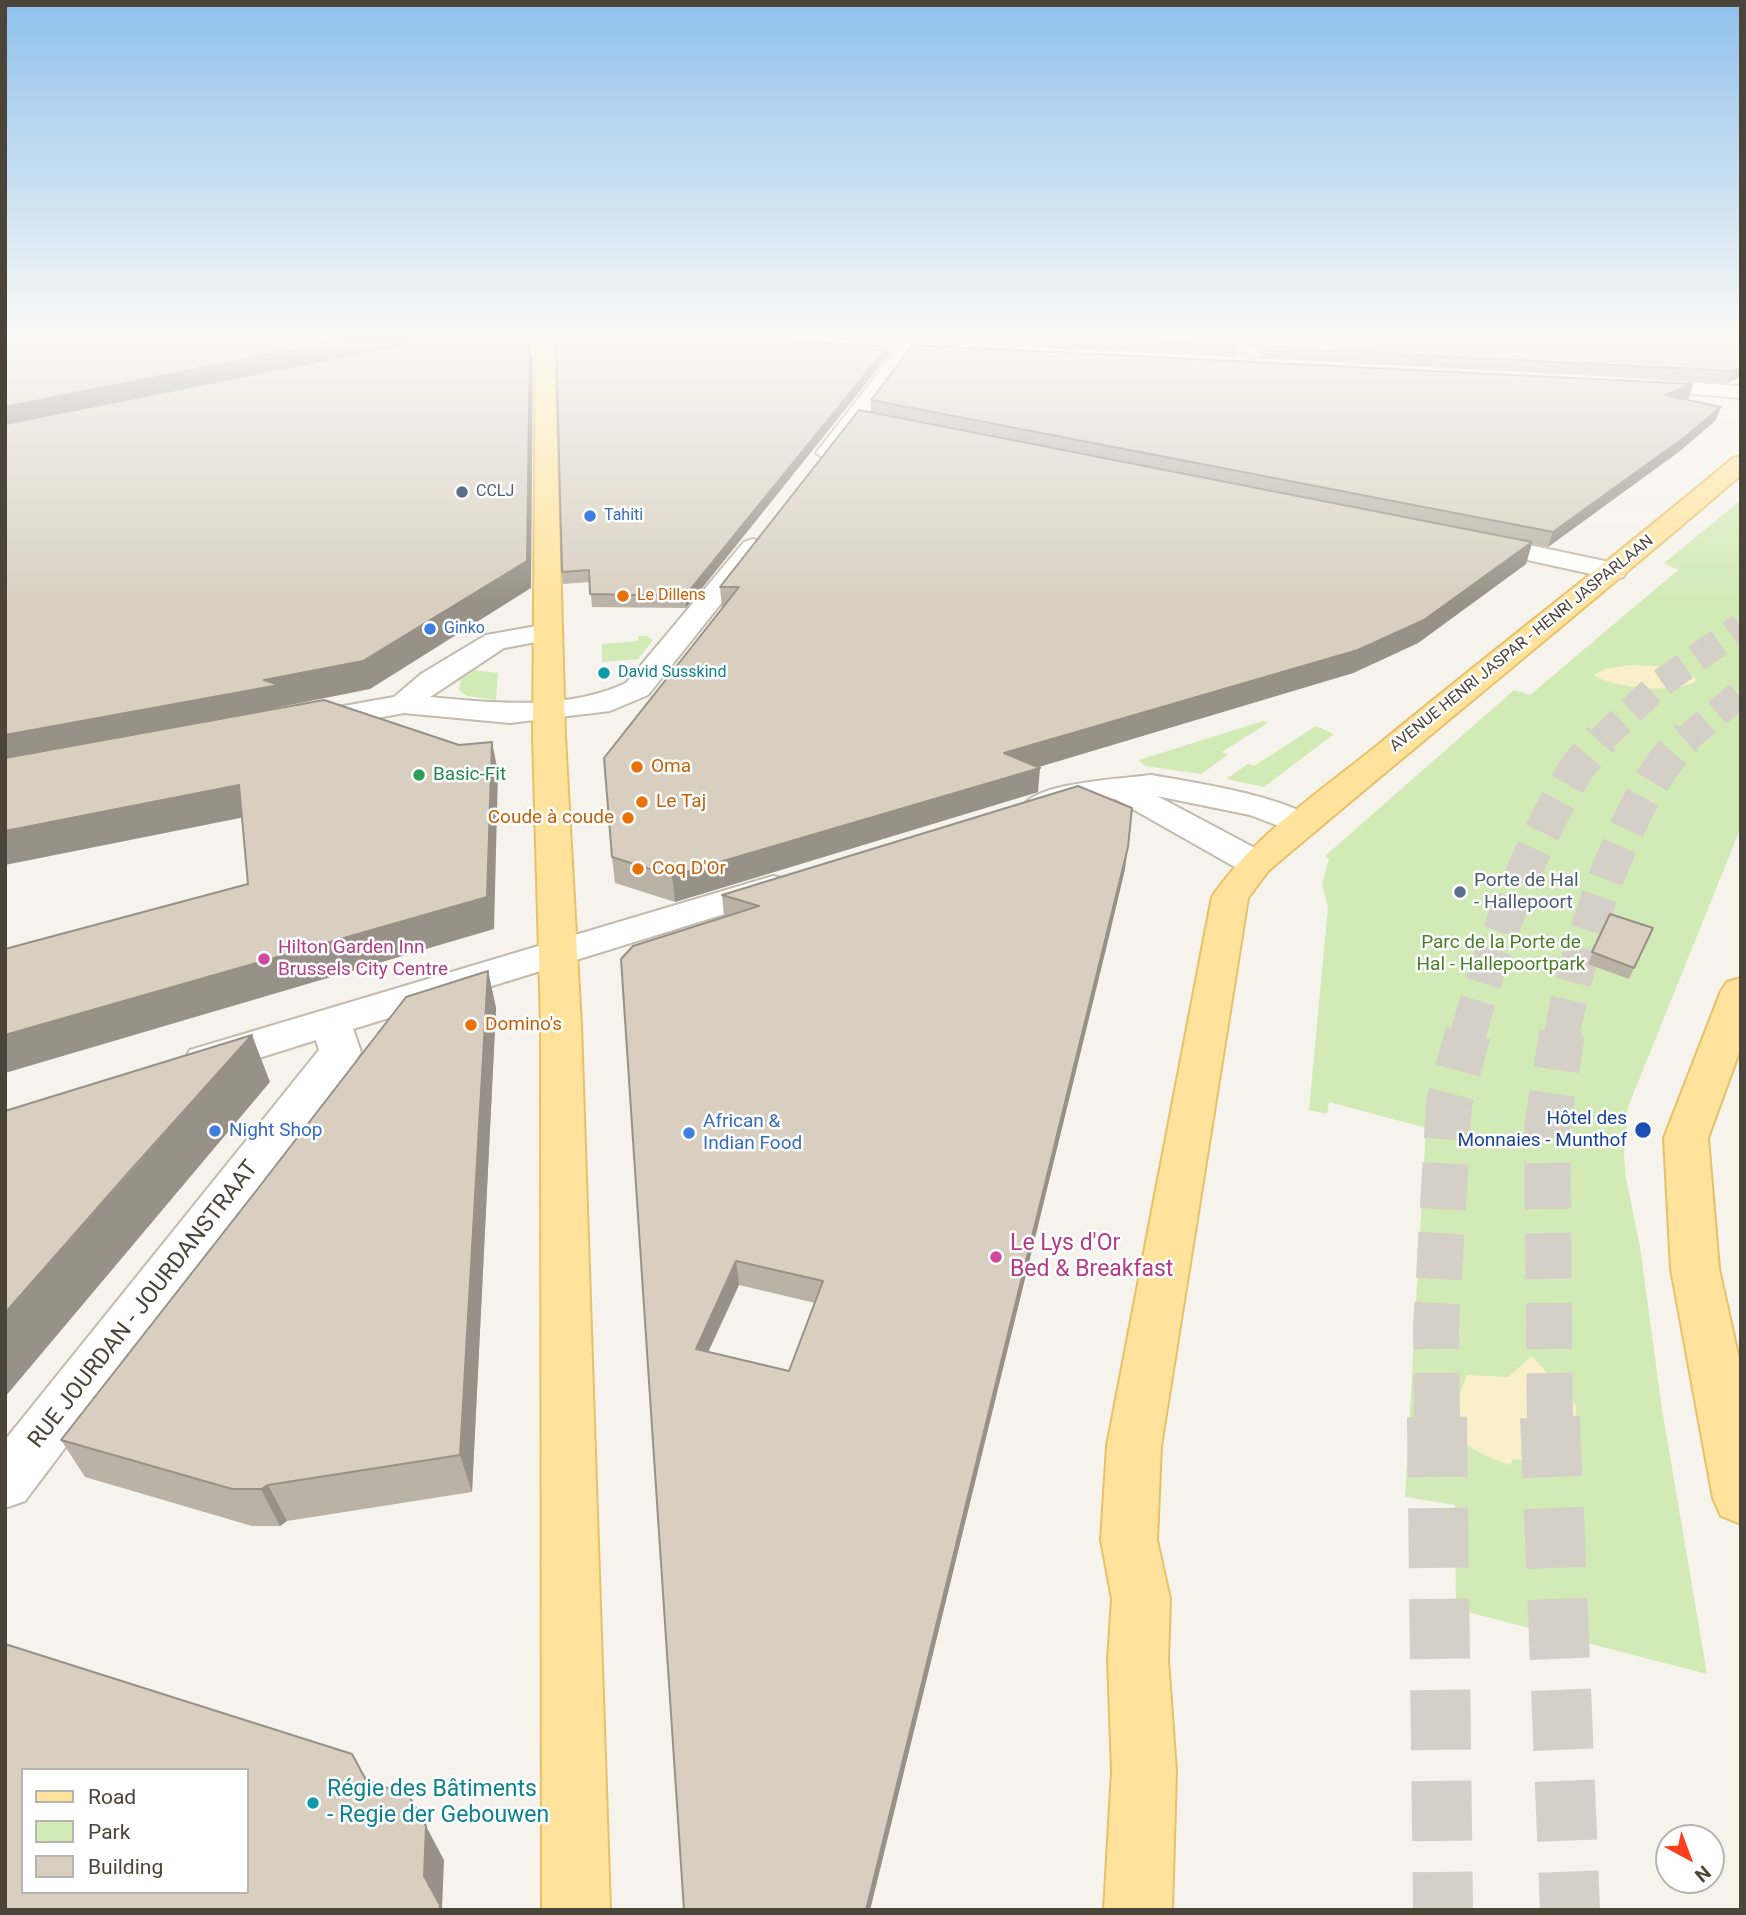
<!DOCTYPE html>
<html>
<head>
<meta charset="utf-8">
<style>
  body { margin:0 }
  #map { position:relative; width:1746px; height:1915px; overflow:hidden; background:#f6f3ec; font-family:Roboto,sans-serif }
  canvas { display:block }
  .frame { position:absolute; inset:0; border:7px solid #4b4439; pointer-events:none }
  .legend { position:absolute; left:21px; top:1768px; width:228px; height:126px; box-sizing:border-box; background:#fff; border:2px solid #b7b4b0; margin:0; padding:9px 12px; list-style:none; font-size:21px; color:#4b4439 }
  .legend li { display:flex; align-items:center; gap:14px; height:35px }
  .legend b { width:35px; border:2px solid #b7b4b0 }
  .north { position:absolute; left:1655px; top:1824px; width:70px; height:70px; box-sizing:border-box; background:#fff; border:2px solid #b7b4b0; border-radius:50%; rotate:139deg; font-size:19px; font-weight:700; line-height:28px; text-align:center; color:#4b4439 }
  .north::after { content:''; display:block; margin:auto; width:24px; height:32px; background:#fc3f1d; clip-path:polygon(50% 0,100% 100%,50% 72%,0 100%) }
</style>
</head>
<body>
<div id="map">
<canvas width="1746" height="1915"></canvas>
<div class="frame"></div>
<ul class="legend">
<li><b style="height:9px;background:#ffe39c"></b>Road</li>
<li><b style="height:19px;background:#d2eab5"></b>Park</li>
<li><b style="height:19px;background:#d8cfc1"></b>Building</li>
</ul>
<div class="north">N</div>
</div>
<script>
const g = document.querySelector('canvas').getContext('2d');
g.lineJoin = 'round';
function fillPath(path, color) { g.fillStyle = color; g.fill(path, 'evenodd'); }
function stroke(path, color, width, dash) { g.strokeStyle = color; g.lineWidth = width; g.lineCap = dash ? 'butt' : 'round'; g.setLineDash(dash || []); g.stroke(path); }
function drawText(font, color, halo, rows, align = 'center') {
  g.font = font + ' Roboto,sans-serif'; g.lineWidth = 5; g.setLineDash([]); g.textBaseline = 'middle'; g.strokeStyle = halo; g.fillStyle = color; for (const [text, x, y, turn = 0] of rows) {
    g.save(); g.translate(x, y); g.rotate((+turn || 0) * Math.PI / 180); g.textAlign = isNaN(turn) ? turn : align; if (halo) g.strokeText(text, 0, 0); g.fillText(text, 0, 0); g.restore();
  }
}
fillPath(new Path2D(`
  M 1741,500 L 1741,827 L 1628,1107 L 1624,1157 L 1626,1178 L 1640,1247 L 1662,1409 L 1707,1674 L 1456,1609 L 1455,1505 L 1405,1497 L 1426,1128 L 1329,1102 L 1327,1114 L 1309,1110 L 1328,907 L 1322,884 L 1329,859 L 1325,856 L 1514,690 L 1530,695 L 1678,570 L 1664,563 Z
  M 638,636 L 647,636 L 653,640 L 638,659 L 602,662 L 602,644 L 638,641 Z
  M 473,670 L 498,673 L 496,700 L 467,696 L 459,690 L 461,679 Z
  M 1263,721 L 1268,723 L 1222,752 L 1228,755 L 1201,774 L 1145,766 L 1139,760 Z
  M 1316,726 L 1334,734 L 1264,787 L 1226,779 L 1248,764 L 1254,766 Z`), '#d2eab5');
fillPath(new Path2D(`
  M 1630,665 C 1650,666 1683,665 1697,680 C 1681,695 1611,688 1594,675 L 1604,669 Z
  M 1532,1356 L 1576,1405 L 1574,1468 L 1513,1459 L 1511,1465 C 1491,1459 1452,1445 1453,1418 C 1453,1405 1463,1388 1467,1375 L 1508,1377 Z`), '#f9efc9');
stroke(new Path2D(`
  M 1601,740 L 1658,685 L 1741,627
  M 1685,740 L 1741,693`), '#d4d0c8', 28, [28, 14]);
stroke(new Path2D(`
  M 1468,1035 C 1491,950 1527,852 1572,776 C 1580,762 1592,750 1602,738
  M 1562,1035 C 1574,959 1628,787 1687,738`), '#d4d0c8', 36, [36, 18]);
stroke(new Path2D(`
  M 1437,1419 L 1436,1328 L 1449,1103 L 1468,1033
  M 1550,1419 L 1547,1128 L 1562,1033`), '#d4d0c8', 46, [46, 24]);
stroke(new Path2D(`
  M 1437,1417 L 1443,1910
  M 1550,1417 L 1570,1910`), '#d4d0c8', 60, [60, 31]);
const minor = new Path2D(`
  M 626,335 L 754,335 L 902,342 L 908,335 L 927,335 L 921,343 L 963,345 L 973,351 L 963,357 L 913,354 L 835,458 L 827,460 L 816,453 L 894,353 L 635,341 Z
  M 1327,335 L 1357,335 L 1355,339 C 1331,346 1255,370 1236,348 L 1246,342 L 1293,345 Z
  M 1642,379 L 1741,386 L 1741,398 L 1635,389 L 1632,385 Z
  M 1477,534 L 1614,563 L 1623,565 L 1627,571 L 1623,577 L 1614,579 L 1468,547 L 1464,542 L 1468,537 Z
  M 753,539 L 762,542 L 766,547 L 762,552 L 648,695 L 610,711 L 510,723 L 404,713 L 310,730 L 299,728 L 294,721 L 299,714 L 310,712 L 394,697 L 421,674 L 486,635 L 548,624 L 558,626 L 562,632 L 558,638 L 504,648 L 430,697 C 494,703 566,711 626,683 L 744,542 Z
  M 1151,775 C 1185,781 1301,798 1319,825 L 1314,832 L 1302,835 L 1250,815 L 1157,796 L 1268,855 L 1273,863 L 1268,871 L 1255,874 L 1242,871 L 1115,799 L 1081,804 L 1041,815 L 1029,812 L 1024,805 C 1040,782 1123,779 1151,775 Z
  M 773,876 L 786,879 L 791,887 L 786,895 L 353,1029 L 361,1052 L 355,1062 L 25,1501 L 5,1508 L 5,1440 L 319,1050 L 316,1040 L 205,1075 L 190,1070 L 184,1060 L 190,1050 Z`);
const major = new Path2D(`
  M 536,335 L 554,335 L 565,736 L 581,1025 L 610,1910 L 542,1910 L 541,1025 L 533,736 Z
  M 1741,456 L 1741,475 C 1585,609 1425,738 1268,871 L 1248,898 L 1161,1446 L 1157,1540 L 1170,1599 L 1168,1660 L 1176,1771 L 1172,1910 L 1104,1910 L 1112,1771 L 1108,1660 L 1112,1599 L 1101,1540 L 1107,1446 L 1212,897 C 1254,835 1321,791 1379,744 C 1496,648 1616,556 1733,458 Z
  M 1741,978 L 1741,1047 L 1708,1138 L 1719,1269 L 1741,1368 L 1741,1524 L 1721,1516 L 1713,1498 L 1671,1269 L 1664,1138 L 1721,991 L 1727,982 Z`);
stroke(minor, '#c2bbae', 4);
stroke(major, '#e6c16a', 4);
fillPath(minor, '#fff');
fillPath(major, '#ffe39c');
fillPath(new Path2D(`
  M 857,335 L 905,335 L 901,340 L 857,338 Z
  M 926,335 L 1229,335 L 1237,346 L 1236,357 L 926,342 Z
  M 1234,335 L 1317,335 L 1293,342 L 1272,342 L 1269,344 L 1272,346 L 1296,347 L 1741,335 L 1741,377 L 1727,383 L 1261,358 L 1250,340 Z
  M 888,346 L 888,356 L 686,608 L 592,607 L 590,582 L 563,584 L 562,572 Z
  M 1693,384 L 1689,398 L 1685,399 L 1716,420 L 1680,451 L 1548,547 L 1532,544 L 1526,564 L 1418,643 L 1353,673 L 1038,767 L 1038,792 L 675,902 L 615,883 L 612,857 L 722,609 L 720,587 L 871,412 L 871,400 Z
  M 1125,869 L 870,1910 L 684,1910 L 724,917 L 722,895 ZM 739,1285 L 815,1303 L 789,1371 L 708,1352 Z
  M 1610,914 L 1653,928 L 1629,979 L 1588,964 Z
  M 488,971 L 496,1008 L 472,1492 L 287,1521 L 280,1526 L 252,1526 L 85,1477 L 61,1440 Z`), '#bab2a6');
fillPath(new Path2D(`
  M 367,335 L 477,335 L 5,432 L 5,407 Z
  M 1268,335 L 1273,335 L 1272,342 L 1265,347 L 1262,339 Z
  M 1294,335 L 1317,335 L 1293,342 Z
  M 530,339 L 533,360 L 531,588 L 370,689 L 285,706 L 5,767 L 5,735 L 264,680 Z
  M 888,346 L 888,356 L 686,608 L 685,596 Z
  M 1741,367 L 1741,377 L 1727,383 L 1732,371 Z
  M 1693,384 L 1689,398 L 1660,409 L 1665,395 Z
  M 1721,407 L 1716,420 L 1680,451 L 1548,547 L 1553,532 Z
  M 1532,542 L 1526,564 L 1418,643 L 1353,673 L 1002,778 L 1004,753 Z
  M 492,742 L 498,772 L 494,929 L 5,1073 L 5,1035 Z
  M 1040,768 L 1038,792 L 675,902 L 672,876 Z
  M 239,785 L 250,816 L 5,865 L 5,831 Z
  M 1128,847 L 1125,869 L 1108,941 L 870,1910 L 866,1910 Z
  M 488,971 L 496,1008 L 472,1492 L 460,1455 Z
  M 252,1035 L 270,1082 L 5,1397 L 5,1313 Z
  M 736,1261 L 739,1285 L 699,1372 L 696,1349 Z
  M 268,1485 L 287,1521 L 280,1526 L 261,1489 Z
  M 426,1826 L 444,1860 L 442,1909 L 440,1910 L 424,1876 Z`), '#979187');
const building = new Path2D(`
  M 5,335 L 367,335 L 5,407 Z
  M 451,335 L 529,335 L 530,339 L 527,561 L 363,661 L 264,680 L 279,685 L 5,735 L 5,424 Z
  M 569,335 L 624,335 L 888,346 L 685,596 L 590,594 L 589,570 L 562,572 L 556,341 Z
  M 1023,335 L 1229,335 L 1236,341 L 1237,346 Z
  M 1256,335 L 1268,335 L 1262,339 L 1272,346 L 1296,347 L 1340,335 L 1741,335 L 1741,367 L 1732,371 L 1263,347 Z
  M 913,345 L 1693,384 L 1665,395 L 1721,407 L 1685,437 L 1553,532 L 871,400 Z
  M 859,410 L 1532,542 L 1424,620 L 1358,650 L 1004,753 L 1040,768 L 672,876 L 612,857 L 604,758 L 739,587 L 720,587 Z
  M 324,700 L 459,745 L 492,742 L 487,897 L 5,1035 L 5,949 L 248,884 L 239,785 L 5,831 L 5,758 Z
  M 1078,786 L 1132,808 L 1128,847 L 866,1910 L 684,1910 L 621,959 L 633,946 L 759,906 L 722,895 ZM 736,1261 L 823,1281 L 789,1371 L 696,1349 Z
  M 1610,914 L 1653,928 L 1634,968 L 1592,952 Z
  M 488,971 L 460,1455 L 268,1485 L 261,1489 L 232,1489 L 61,1440 L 256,1191 L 406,997 Z
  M 252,1035 L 129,1172 L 5,1313 L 5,1111 Z
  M 5,1644 L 352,1754 L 366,1780 L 409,1796 L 426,1826 L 424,1876 L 440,1905 L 440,1910 L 5,1910 ZM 23,1770 L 247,1770 L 247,1892 L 23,1892 Z`);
fillPath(building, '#d8cfc1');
stroke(building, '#979187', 2);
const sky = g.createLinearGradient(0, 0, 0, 603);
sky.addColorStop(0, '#8fc1ec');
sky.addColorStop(0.56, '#fbfaf6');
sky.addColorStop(1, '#fbfaf600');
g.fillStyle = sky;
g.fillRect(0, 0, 1746, 603);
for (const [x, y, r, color] of [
  [462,492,7,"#5c6f8a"],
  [590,516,7,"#3f7fe0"],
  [623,596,7,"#e8710a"],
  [430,629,7,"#3f7fe0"],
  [604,673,7,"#0f9aa8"],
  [637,767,7,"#e8710a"],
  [419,775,7,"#2e9e5b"],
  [642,802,7,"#e8710a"],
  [628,818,7,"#e8710a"],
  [638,869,7,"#e8710a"],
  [1460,892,7,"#5c6f8a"],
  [264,959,7,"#d1479c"],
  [471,1025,7,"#e8710a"],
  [1643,1130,9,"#1a4fb4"],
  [215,1131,7,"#3f7fe0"],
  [689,1133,7,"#3f7fe0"],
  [996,1257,7,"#d1479c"],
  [313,1803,7,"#0f9aa8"]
]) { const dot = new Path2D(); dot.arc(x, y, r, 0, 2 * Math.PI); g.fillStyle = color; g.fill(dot); stroke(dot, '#fff', 2.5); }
drawText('16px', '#4e5e75', '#fff', [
  ["CCLJ",476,492]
], 'left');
drawText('16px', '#366cbe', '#fff', [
  ["Tahiti",604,516],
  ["Ginko",444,629]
], 'left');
drawText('16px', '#c56008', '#fff', [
  ["Le Dillens",637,596]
], 'left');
drawText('16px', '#4b4439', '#fff', [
  ["AVENUE HENRI JASPAR - HENRI JASPARLAAN",1522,644,-39]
]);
drawText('16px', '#0d838f', '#fff', [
  ["David Susskind",618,673]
], 'left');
drawText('19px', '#c56008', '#fff', [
  ["Oma",651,767],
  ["Le Taj",656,802],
  ["Coude à coude",614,818,"right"],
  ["Coq D'Or",652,869],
  ["Domino's",485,1025]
], 'left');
drawText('19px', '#27864d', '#fff', [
  ["Basic-Fit",433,775]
], 'left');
drawText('19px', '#4e5e75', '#fff', [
  ["Porte de Hal",1474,881],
  ["- Hallepoort",1474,903]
], 'left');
drawText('19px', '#4a7f2a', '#fff', [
  ["Parc de la Porte de",1501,943],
  ["Hal - Hallepoortpark",1501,965]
]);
drawText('19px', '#b23c85', '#fff', [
  ["Hilton Garden Inn",278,948],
  ["Brussels City Centre",278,970]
], 'left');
drawText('19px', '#164399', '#fff', [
  ["Hôtel des",1627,1119],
  ["Monnaies - Munthof",1627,1141]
], 'right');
drawText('19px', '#366cbe', '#fff', [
  ["African &",703,1122],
  ["Indian Food",703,1144],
  ["Night Shop",229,1131]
], 'left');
drawText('23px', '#b23c85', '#fff', [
  ["Le Lys d'Or",1010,1244],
  ["Bed & Breakfast",1010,1270]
], 'left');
drawText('23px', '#4b4439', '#fff', [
  ["RUE JOURDAN - JOURDANSTRAAT",144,1305,-52]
]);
drawText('23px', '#0d838f', '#fff', [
  ["Régie des Bâtiments",327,1790],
  ["- Regie der Gebouwen",327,1816]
], 'left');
</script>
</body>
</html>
